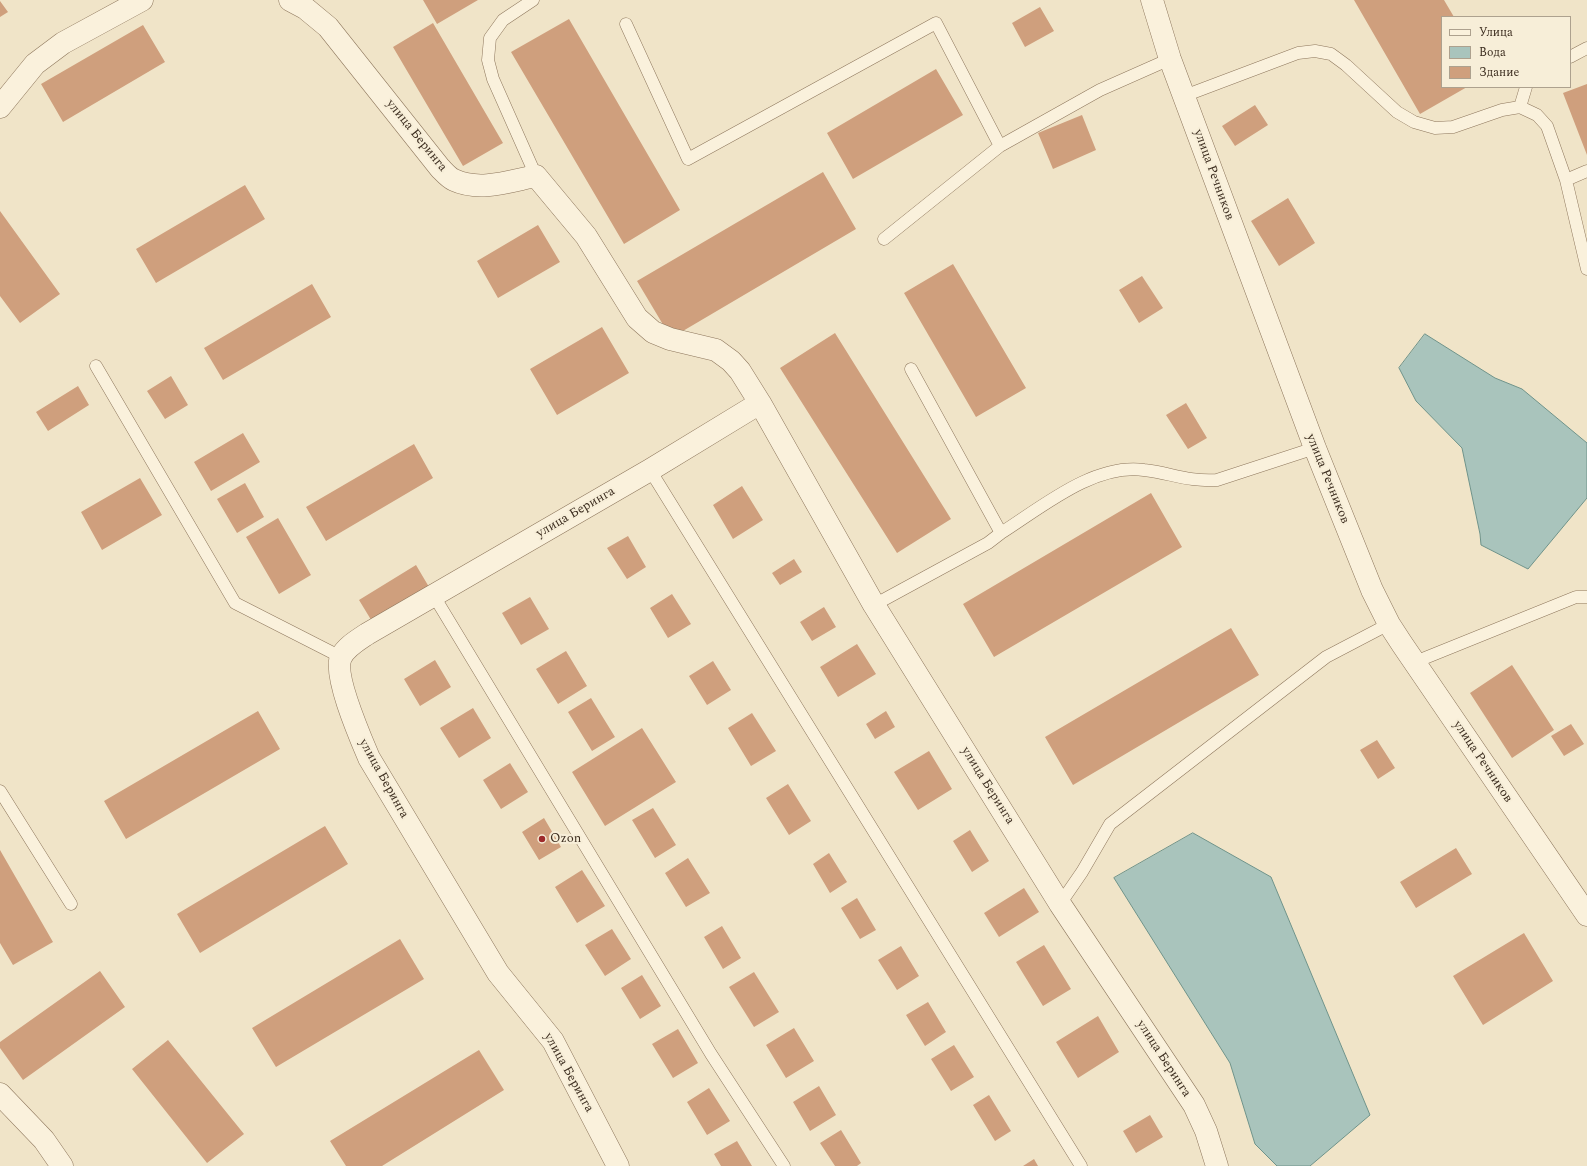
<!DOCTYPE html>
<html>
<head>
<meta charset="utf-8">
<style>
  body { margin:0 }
  #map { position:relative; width:1587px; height:1166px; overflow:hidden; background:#f0e4c8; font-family:Spectral,serif }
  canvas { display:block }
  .legend { position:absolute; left:1441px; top:16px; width:130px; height:72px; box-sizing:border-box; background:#f7eed8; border:1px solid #ada18e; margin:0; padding:5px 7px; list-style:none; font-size:12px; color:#3d2e20 }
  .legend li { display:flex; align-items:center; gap:8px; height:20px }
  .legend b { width:20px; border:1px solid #ada18e }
</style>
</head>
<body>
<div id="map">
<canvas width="1587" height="1166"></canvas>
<ul class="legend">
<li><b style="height:5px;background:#faf1dc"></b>Улица</li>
<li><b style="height:11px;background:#a9c4bc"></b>Вода</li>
<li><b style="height:11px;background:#cf9f7d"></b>Здание</li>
</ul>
</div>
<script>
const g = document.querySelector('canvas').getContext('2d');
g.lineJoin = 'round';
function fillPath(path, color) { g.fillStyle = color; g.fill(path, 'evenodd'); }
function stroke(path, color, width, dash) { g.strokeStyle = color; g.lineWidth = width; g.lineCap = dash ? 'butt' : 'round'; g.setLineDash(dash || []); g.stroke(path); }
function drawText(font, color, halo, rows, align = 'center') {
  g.font = font + ' Spectral,serif'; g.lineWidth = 4; g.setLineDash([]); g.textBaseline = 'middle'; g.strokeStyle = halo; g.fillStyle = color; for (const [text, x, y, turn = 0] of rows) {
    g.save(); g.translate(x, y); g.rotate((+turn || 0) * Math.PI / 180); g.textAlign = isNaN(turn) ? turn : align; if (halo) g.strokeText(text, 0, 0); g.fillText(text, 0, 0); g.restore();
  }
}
const water = new Path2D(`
  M 1425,334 L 1495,378 L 1522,389 L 1587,443 L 1587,498 L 1528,569 L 1481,545 L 1480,534 L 1462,448 L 1416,401 L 1399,368 Z
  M 1193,833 L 1271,877 L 1370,1115 L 1310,1166 L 1277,1166 L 1255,1144 L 1230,1063 L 1114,878 Z`);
fillPath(water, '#a9c4bc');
stroke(water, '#6f938a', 1);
fillPath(new Path2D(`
  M 423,0 L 478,0 L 437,24 Z
  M 1354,0 L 1444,0 L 1454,17 L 1442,17 L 1442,87 L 1467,87 L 1420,114 Z
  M 0,1 L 8,12 L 0,17 Z
  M 1040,7 L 1054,31 L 1025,47 L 1012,23 Z
  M 569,19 L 680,210 L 624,244 L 511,52 Z
  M 433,23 L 503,143 L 463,166 L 393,47 Z
  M 143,25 L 165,62 L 63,122 L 41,84 Z
  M 936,69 L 963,115 L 853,179 L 827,133 Z
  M 1587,84 L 1587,155 L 1563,93 Z
  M 1255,105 L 1268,125 L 1235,146 L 1222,126 Z
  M 1082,115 L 1096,150 L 1053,169 L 1038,133 Z
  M 823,172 L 856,229 L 671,338 L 637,281 Z
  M 245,185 L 265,219 L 156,283 L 136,249 Z
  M 1288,198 L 1315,243 L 1279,266 L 1251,221 Z
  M 0,211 L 60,294 L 20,323 L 0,296 Z
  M 538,225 L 560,262 L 498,298 L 477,261 Z
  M 953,264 L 1026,388 L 976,417 L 904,293 Z
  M 1142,276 L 1163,308 L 1139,323 L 1119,290 Z
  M 312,284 L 331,317 L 223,380 L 204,348 Z
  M 602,327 L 629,373 L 557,415 L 530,369 Z
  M 835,333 L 951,519 L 897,553 L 780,368 Z
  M 171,376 L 188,405 L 165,419 L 147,391 Z
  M 78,386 L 89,405 L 48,431 L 36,412 Z
  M 1186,403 L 1207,438 L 1188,449 L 1166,415 Z
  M 243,433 L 260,462 L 211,491 L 194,462 Z
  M 414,444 L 433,478 L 326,541 L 306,507 Z
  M 140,478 L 162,515 L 102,550 L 81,512 Z
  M 245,483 L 264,517 L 237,533 L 217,499 Z
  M 742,486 L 763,520 L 733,539 L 713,505 Z
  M 1151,493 L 1182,547 L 994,657 L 963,604 Z
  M 278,518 L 311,575 L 279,594 L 246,537 Z
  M 628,536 L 646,567 L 627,579 L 607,548 Z
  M 794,559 L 802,572 L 780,585 L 772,573 Z
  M 416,565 L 429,587 L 373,623 L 359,600 Z
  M 672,594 L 691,624 L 668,638 L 650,608 Z
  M 530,597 L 549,629 L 521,645 L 502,613 Z
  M 824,607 L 836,627 L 812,641 L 800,622 Z
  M 1231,628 L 1259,675 L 1073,785 L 1045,737 Z
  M 857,644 L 876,674 L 838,697 L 820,667 Z
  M 566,651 L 587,686 L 558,704 L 536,669 Z
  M 435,660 L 451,687 L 420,706 L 404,679 Z
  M 713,661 L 731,690 L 707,705 L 689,676 Z
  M 1512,665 L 1554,730 L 1512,758 L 1470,693 Z
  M 591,698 L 615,737 L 592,751 L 568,712 Z
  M 473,708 L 491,738 L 459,758 L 440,728 Z
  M 258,711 L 280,749 L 126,839 L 104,801 Z
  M 886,711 L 895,727 L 875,739 L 866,724 Z
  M 752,713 L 776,751 L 751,766 L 728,728 Z
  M 1571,724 L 1584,744 L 1564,756 L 1551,736 Z
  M 642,728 L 676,782 L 605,826 L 572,772 Z
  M 1377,740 L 1395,768 L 1378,779 L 1360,750 Z
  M 929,751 L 952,789 L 918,810 L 894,772 Z
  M 510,763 L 528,792 L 501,809 L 483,780 Z
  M 788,784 L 811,821 L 789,835 L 766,798 Z
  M 653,808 L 676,845 L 655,858 L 632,820 Z
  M 544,818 L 561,847 L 539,860 L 522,832 Z
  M 325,826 L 348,864 L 200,953 L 177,914 Z
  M 970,830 L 989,861 L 972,872 L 953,841 Z
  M 1456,848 L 1472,874 L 1416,908 L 1400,882 Z
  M 0,850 L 53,942 L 13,965 L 0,943 Z
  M 829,853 L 847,882 L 830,893 L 813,864 Z
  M 688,858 L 710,893 L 686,907 L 665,873 Z
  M 582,870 L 605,906 L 577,923 L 555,887 Z
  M 1024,888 L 1039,912 L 999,937 L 984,913 Z
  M 857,898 L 876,930 L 860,939 L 841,908 Z
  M 722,926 L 741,958 L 723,969 L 704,937 Z
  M 612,929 L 631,959 L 605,976 L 585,945 Z
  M 1524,933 L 1553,981 L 1483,1025 L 1453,976 Z
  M 400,939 L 424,979 L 276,1067 L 252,1028 Z
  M 1044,945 L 1071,989 L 1043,1006 L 1016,962 Z
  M 901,946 L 919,976 L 897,990 L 878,960 Z
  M 100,971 L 125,1007 L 23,1080 L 0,1048 L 0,1042 Z
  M 754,972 L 779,1012 L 754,1027 L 729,987 Z
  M 642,975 L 661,1006 L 640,1019 L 621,988 Z
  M 928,1002 L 946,1032 L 925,1046 L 906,1015 Z
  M 1098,1016 L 1119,1052 L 1078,1078 L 1056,1042 Z
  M 794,1028 L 814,1061 L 786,1078 L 766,1045 Z
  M 678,1029 L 698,1063 L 673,1078 L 652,1044 Z
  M 168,1040 L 244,1134 L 207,1163 L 132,1069 Z
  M 954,1045 L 974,1077 L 951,1091 L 931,1059 Z
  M 479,1050 L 504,1090 L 382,1166 L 346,1166 L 330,1141 Z
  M 819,1086 L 836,1115 L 810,1131 L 793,1102 Z
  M 709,1088 L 730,1121 L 707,1135 L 687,1102 Z
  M 989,1095 L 1011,1131 L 995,1141 L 973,1105 Z
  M 1150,1115 L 1163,1137 L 1136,1153 L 1123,1131 Z
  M 841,1130 L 861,1163 L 857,1166 L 835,1166 L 820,1143 Z
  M 737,1141 L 752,1166 L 721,1166 L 714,1154 Z
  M 1034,1159 L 1038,1166 L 1023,1166 Z`), '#cf9f7d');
const lane = new Path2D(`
  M 533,0 L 503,20 L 490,38 L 488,60 L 493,79 L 536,176
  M 626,24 L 688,159 L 936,23 L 1000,146 L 1100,90 L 1170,59
  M 1570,57 L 1587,48
  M 1184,96 L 1298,53 L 1315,51 L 1331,54 L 1346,65 L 1397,112 L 1414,122 L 1435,128 L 1453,127 L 1502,110 L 1520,107 L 1526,87
  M 1520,107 L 1537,115 L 1547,126 L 1566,180
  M 1587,171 L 1566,180 L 1587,269
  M 884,239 L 1000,146
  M 96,366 L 235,603 L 341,657
  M 911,369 L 1001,533 C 1042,507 1094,463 1144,470 C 1171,473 1188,482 1217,480 L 1315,448
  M 650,470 L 1081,1166
  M 434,596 L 711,1054 L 784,1166
  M 874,605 L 988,543 L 1001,533
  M 1415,662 L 1576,597 L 1587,597
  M 0,791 L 71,904
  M 1060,904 L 1082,872 L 1110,824 L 1326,657 L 1389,624`);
const street = new Path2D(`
  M 290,0 L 305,8 L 328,27 L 440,168 C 444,172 449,178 454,180 C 480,192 510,181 536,176 L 586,236 L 637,318 L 653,332 L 670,339 L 716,350 L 731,361 L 740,371 L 760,403
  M 1152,0 L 1170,59 L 1315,448 L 1372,590 L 1389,624 L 1402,644 L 1587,915
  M 0,107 L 35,64 L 63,43 L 142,0
  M 0,1094 L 44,1140 L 62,1166
  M 618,1166 L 553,1041 L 498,973 L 369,758 C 361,739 333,675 341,657 C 346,647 358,640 367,634 L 650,470 L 760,403 L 874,605 L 1060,904 L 1194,1105 L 1206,1131 L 1217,1166`);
stroke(lane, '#8d765c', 13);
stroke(street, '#8d765c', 23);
stroke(lane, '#faf1dc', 12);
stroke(street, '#faf1dc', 22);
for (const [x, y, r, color] of [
  [542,839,4,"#9e2a2b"]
]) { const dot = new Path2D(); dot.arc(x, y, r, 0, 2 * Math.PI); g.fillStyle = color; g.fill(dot); stroke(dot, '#f7eed8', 1.5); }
drawText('13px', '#3d2e20', '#f7eed8', [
  ["улица Беринга",416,136,51],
  ["улица Речников",1213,175,70],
  ["улица Речников",1327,479,68],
  ["улица Беринга",576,513,-30],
  ["улица Речников",1482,762,56],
  ["улица Беринга",383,779,61],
  ["улица Беринга",987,786,58],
  ["улица Беринга",1163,1059,57],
  ["улица Беринга",568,1073,61]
]);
drawText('13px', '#3d2e20', '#f7eed8', [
  ["Ozon",550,839]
], 'left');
</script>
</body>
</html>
